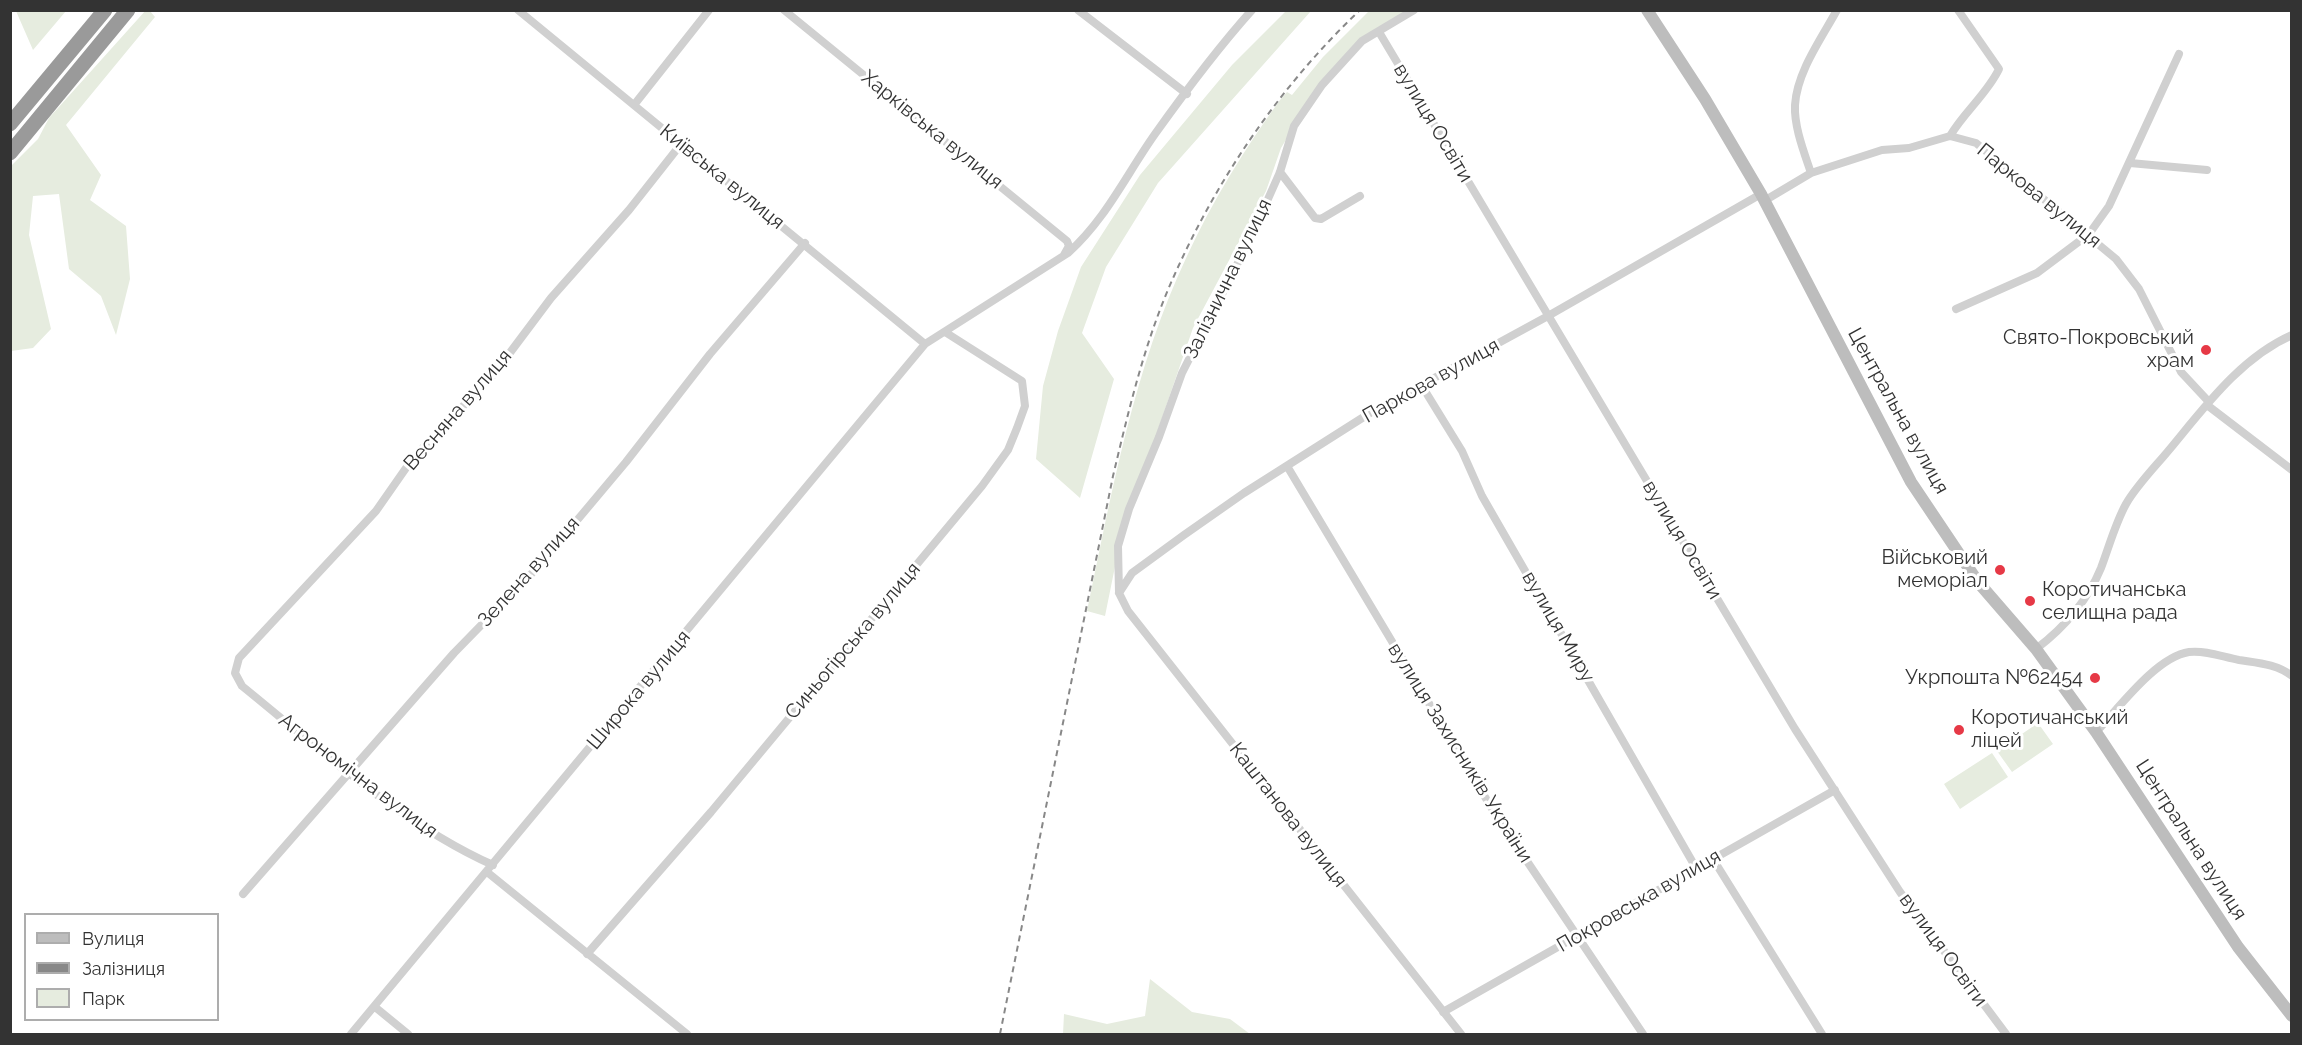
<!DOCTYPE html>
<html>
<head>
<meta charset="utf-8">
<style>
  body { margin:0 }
  #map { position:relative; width:2302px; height:1045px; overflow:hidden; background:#fff; font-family:Raleway,sans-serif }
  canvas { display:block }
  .frame { position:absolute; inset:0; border:12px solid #333; pointer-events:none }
  .legend { position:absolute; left:24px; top:913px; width:195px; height:108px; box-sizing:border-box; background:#fff; border:2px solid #adadad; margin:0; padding:8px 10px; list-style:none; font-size:18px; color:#333 }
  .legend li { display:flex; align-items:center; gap:12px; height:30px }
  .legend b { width:30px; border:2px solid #adadad }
</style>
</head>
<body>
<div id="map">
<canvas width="2302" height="1045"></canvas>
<div class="frame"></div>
<ul class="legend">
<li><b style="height:8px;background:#bdbdbd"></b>Вулиця</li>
<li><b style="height:8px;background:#888"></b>Залізниця</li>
<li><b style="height:16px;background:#e6ecdf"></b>Парк</li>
</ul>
</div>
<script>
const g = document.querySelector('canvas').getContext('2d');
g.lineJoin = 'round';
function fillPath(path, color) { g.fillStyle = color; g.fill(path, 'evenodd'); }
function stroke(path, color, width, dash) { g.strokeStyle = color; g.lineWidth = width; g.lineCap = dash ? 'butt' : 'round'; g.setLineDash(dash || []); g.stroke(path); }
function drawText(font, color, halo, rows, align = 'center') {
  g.font = font + ' Raleway,sans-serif'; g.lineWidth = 6; g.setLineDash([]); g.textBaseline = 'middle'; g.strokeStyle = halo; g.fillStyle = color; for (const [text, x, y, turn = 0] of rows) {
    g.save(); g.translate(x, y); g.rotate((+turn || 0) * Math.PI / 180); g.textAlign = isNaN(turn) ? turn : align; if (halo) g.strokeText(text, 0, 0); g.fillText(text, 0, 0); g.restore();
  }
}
fillPath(new Path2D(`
  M 146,10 L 150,11 L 155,17 L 66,125 L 101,175 L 90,200 L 126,226 L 130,279 L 116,335 L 101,296 L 69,269 L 59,194 L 33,196 L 29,235 L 51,329 L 33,348 L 11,351 L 11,166 L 38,139 L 49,118 Z
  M 16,11 L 66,11 L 33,50 Z
  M 1286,11 L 1311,11 L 1158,183 L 1106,267 L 1082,333 L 1114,379 L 1080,498 L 1036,459 L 1043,386 L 1058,331 L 1081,267 L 1140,175 L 1232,65 Z
  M 1369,11 L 1409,11 L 1373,34 L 1308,103 L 1281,148 L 1266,191 L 1193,328 L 1121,537 L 1105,616 L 1087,611 C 1112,491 1134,368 1187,256 C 1212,202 1245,148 1280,100 L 1287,92 L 1292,95 L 1323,57 Z
  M 2038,723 L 2053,744 L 2012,772 L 1997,751 Z
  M 1992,753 L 2008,777 L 1960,809 L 1944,784 Z
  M 1150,979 L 1192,1012 L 1230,1019 L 1250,1034 L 1063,1034 L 1064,1014 L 1107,1024 L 1145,1016 Z`), '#e6ecdf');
stroke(new Path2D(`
  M 518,10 L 925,344
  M 784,10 L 1067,241 L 1069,246 L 1064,255
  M 1078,10 L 1187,94
  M 1414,10 L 1362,41 L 1322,85 L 1294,126 L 1280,172 L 1252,235 L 1182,373 L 1159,437 L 1129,509 L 1118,546 L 1119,593 L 1128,611 L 1461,1034
  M 1379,32 L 1795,729 L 1900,892 L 2006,1034
  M 634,105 L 709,10
  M 1950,136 C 1964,112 1987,94 1999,69 L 1958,10
  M 2130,163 L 2207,170
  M 1280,172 L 1315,218 L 1321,219 L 1360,196
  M 1811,173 C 1804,152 1794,127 1795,105 C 1797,72 1821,39 1837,10
  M 1764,201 L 1811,173 L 1882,150 L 1909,148 L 1950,136 L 1976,143 L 2116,259 L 2139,289 L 2181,372 L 2209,402
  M 1956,309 L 2037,273 L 2089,234 L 2109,206 L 2179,54
  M 1422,386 L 1462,451 L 1482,496 L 1696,868
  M 2207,405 L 2292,470
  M 1287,466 L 1494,812 L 1643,1034
  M 1119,593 L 1132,573 L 1184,535 L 1244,493 L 1370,413 L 1548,316 L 1761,194
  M 2036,649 C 2065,627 2087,602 2101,568 C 2109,547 2115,524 2126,504 C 2137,485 2155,467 2169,450 C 2204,408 2240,358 2292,335
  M 2096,732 C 2119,708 2156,657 2189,652 C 2206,650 2223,657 2239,660 C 2258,663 2277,664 2292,676
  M 1713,859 L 1822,1034
  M 493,865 C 401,824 320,749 242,686 L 235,673 L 239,658 L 376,511 L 413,458 L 494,374 L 551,298 L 629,210 L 681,144
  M 487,872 L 687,1034
  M 243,894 L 454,653 L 537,568 L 626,462 L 710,354 L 805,243
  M 587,954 L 711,812 L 982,486 L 1008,450 L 1017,428 L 1025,406 L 1022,381 L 945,332
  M 375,1007 L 408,1034
  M 1443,1012 L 1835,790
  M 351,1034 L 925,344 L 1068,253 C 1106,219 1126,175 1155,134 C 1185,92 1217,49 1252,10`), '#d0d0d0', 8);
stroke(new Path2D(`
  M 1647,10 L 1705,99 L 1761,194 L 1911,482 L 1978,582 L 2036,649 L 2096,732 L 2238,947 L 2292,1016`), '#bdbdbd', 12);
stroke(new Path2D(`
  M 10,124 L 105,10
  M 10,153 L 128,10`), '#9a9a9a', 15);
stroke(new Path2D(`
  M 1000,1034 L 1113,476 C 1129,409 1145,340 1174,276 C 1218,177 1281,85 1360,10`), '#888', 2, [6, 4.5]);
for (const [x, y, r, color] of [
  [2206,350,6,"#e63946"],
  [2000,570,6,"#e63946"],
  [2030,601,6,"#e63946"],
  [2095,678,6,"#e63946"],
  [1959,730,6,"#e63946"]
]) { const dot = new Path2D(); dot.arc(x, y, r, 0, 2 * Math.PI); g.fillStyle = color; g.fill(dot); stroke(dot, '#fff', 2); }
drawText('20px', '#333', '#fff', [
  ["вулиця Освіти",1433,123,59],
  ["Харківська вулиця",932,130,39],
  ["Київська вулиця",722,177,39],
  ["Паркова вулиця",2039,196,39],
  ["Залізнична вулиця",1228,279,-64],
  ["Паркова вулиця",1431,381,-29],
  ["Весняна вулиця",458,410,-49],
  ["Центральна вулиця",1898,411,61],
  ["вулиця Освіти",1682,540,59],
  ["Зелена вулиця",529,572,-48],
  ["вулиця Миру",1558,627,60],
  ["Синьогірська вулиця",853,641,-50],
  ["Широка вулиця",639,690,-50],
  ["вулиця Захисників України",1460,753,58],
  ["Агрономічна вулиця",358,776,37],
  ["Каштанова вулиця",1288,815,52],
  ["Центральна вулиця",2191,840,57],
  ["Покровська вулиця",1639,901,-30],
  ["вулиця Освіти",1943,950,54]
]);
drawText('20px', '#333', '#fff', [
  ["Свято-Покровський",2194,338],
  ["храм",2194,361],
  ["Військовий",1988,558],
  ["меморіал",1988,581],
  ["Коротичанська",2042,590,"left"],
  ["селищна рада",2042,613,"left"],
  ["Укрпошта №62454",2083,678],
  ["Коротичанський",1971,718,"left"],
  ["ліцей",1971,741,"left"]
], 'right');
</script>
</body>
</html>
